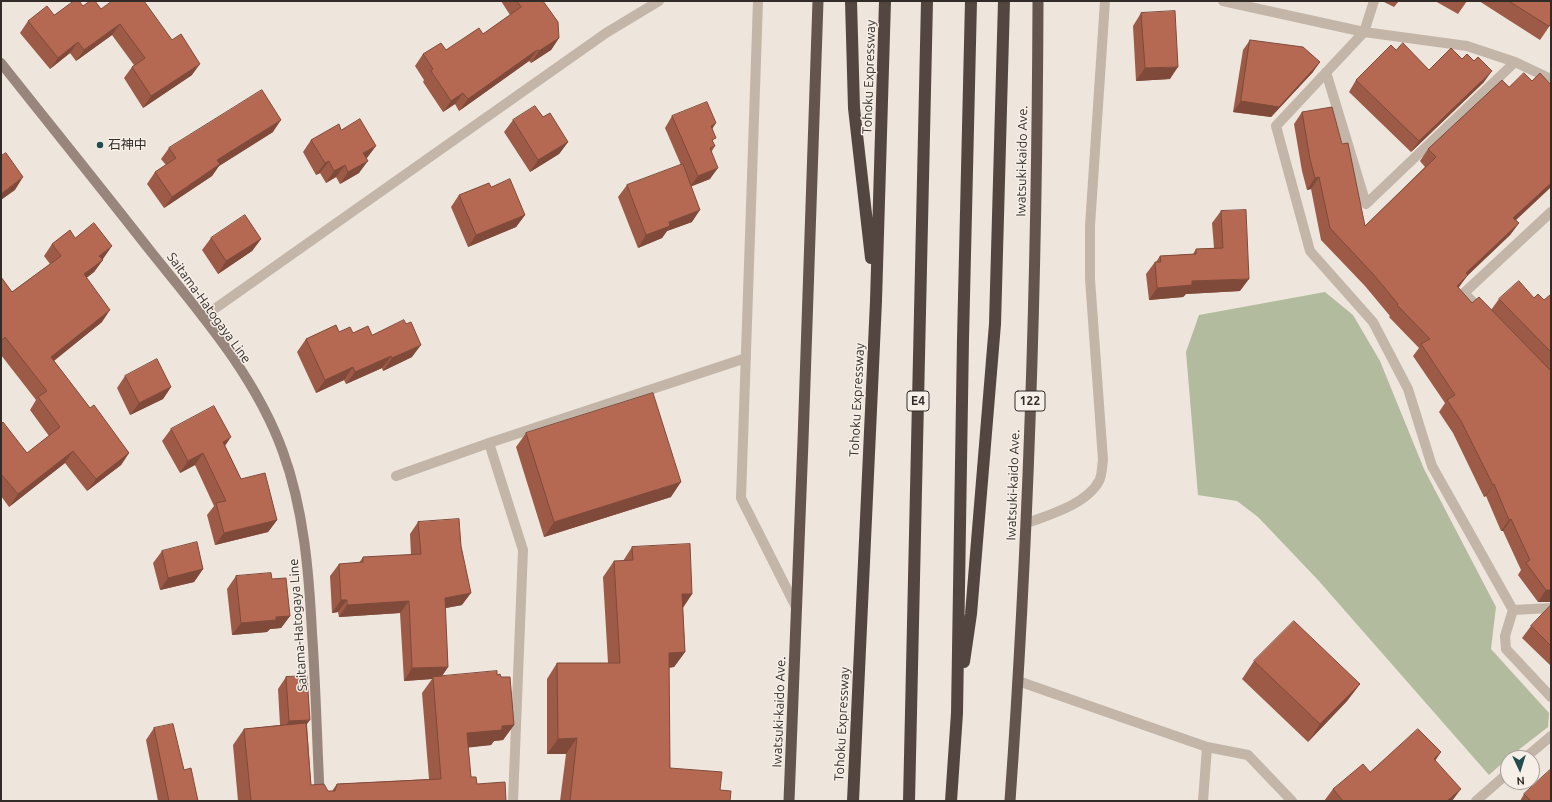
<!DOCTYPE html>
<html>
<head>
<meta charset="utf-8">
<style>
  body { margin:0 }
  #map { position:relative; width:1552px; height:802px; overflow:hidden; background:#eee5dc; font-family:Ubuntu,sans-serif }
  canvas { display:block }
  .frame { position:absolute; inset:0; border:2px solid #332b28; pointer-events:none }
  .north { position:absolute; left:1500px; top:750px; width:40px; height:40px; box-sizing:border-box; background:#f6efe7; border:1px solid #a8a19b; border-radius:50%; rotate:176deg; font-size:11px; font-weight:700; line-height:16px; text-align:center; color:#332b28 }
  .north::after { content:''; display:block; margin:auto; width:14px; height:18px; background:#234c4f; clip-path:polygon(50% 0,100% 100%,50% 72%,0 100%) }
</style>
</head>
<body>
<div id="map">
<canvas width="1552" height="802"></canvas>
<div class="frame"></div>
<div class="north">N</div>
</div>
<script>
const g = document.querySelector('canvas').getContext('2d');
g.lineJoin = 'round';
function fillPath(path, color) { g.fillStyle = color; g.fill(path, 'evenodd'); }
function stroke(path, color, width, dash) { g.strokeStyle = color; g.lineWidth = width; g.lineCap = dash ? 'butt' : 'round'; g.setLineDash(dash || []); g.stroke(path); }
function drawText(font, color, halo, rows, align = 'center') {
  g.font = font + ' Ubuntu,"Noto Sans JP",sans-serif'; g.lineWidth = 3; g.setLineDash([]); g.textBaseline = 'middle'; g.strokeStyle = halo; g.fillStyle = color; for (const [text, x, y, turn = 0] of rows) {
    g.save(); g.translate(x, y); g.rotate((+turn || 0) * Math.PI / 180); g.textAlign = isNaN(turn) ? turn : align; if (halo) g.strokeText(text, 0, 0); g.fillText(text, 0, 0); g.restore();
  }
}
fillPath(new Path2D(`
  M 1325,292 L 1353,315 L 1380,361 L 1424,469 L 1496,607 L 1491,649 L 1549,713 L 1548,727 L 1508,758 L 1489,775 L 1318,580 L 1258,517 L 1237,501 L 1198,495 L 1186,352 L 1199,315 Z`), '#b2bb9e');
stroke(new Path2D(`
  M 758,1 L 741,498 L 797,609
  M 1223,1 L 1364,32 L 1467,46 L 1515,62 L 1551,79
  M 1374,1 L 1364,32 L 1276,126 L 1310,251 L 1373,322 L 1408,389 L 1432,466 L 1513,610 L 1551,608
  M 1326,72 L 1366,204 L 1515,62
  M 1482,311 L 1464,293 L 1551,212
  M 203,317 L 606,33 L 659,1
  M 396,476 L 489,443
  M 1027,523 C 1049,515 1087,504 1099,481 C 1102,476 1102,466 1103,460 L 1090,279 L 1090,226 L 1105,1
  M 1513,610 L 1505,636 L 1506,649 L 1551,697
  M 1018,681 L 1207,747 L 1203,801
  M 1207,747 L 1248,755 L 1292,801
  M 1525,758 L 1551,736
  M 513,801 L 523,550 L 489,443 L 746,358
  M 1476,801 L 1508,773`), '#c4b5a9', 10);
stroke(new Path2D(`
  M 1,63 C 51,126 102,189 152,253 C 201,314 256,377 283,452 C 304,510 309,573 312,633 C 316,689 317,745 320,801`), '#98857b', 10);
stroke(new Path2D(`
  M 789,801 L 803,441 L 818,1
  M 1010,801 C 1029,535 1037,268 1038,1`), '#63544e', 11);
stroke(new Path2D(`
  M 851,1 L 854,108 L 871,258
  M 964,662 L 971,614 L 995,324 L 1004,1
  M 853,801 L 876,301 L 885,1
  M 909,801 L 927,1
  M 951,801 L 957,713 L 963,339 L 971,1`), '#534640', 12);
fillPath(new Path2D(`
  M 501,1 L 543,1 L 559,38 L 551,50 L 531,63 L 529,61 L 459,111 L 455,104 L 443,112 L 423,82 L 424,80 L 415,66 L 423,54 L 446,50 L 483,34 L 510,15 Z
  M 1382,1 L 1399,1 L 1394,7 Z
  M 1435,1 L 1467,1 L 1458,14 Z
  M 1479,1 L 1551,1 L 1551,24 L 1540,40 Z
  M 83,6 L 101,9 L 192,75 L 143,108 L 124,78 L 132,67 L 134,65 L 112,35 L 76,61 L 70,53 L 50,69 L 20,33 L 28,21 L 54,15 Z
  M 1141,13 L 1170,79 L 1136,81 L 1133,26 Z
  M 1250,40 L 1313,72 L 1271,117 L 1233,112 L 1243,50 Z
  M 1396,50 L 1429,70 L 1484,82 L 1411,152 L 1349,92 L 1356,80 Z
  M 1302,112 L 1365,226 L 1425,167 L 1420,161 L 1428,149 L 1551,187 L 1516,220 L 1519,223 L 1510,235 L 1467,276 L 1458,288 L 1472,303 L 1491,310 L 1499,299 L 1534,298 L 1544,300 L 1551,297 L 1551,602 L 1538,602 L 1518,575 L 1521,570 L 1503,531 L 1501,531 L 1486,496 L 1484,497 L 1453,433 L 1439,412 L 1445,403 L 1413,356 L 1419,348 L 1389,317 L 1390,316 L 1365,286 L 1321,240 L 1311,189 L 1307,190 L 1302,171 L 1294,124 Z
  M 672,116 L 712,129 L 713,143 L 715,146 L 712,151 L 710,179 L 691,186 L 692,222 L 667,231 L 662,238 L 638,248 L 618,197 L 627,185 L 681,165 L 665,128 Z
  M 543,117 L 568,142 L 559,154 L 530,172 L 504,132 L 513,120 Z
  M 341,130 L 367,159 L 359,173 L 340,184 L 336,177 L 326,183 L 320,173 L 316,175 L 303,152 L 311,140 Z
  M 273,132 L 219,166 L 212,176 L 164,208 L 147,184 L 155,172 L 166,165 L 161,159 L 169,148 Z
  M 491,187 L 525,215 L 516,227 L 468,247 L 451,207 L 459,195 Z
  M 1221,211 L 1240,291 L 1186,294 L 1183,297 L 1149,300 L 1146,274 L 1155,262 L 1156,262 L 1160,256 L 1193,254 L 1196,249 L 1214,248 L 1212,223 Z
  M 75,238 L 103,259 L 94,272 L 86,278 L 102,322 L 54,361 L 90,408 L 129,453 L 121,465 L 87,491 L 65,463 L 9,507 L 1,496 L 1,424 L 27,453 L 49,436 L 30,410 L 36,400 L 1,355 L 1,277 L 12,292 L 50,264 L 44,256 L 52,244 Z
  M 211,238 L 261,239 L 252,251 L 218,274 L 202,250 Z
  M 339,332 L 372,335 L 412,357 L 383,371 L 382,368 L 346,384 L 344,380 L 316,393 L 297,352 L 306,339 Z
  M 125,376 L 171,387 L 163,399 L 130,415 L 117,388 Z
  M 171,429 L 225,446 L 241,479 L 277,520 L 268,532 L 215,545 L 207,515 L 214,506 L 195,465 L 180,473 L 162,441 Z
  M 526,433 L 671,497 L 544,537 L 516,447 Z
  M 418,522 L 462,605 L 445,608 L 448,667 L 442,676 L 497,675 L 514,725 L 503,740 L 494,741 L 491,745 L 468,747 L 471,777 L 477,784 L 506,801 L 238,801 L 233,745 L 244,729 L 280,725 L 278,689 L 286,677 L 307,724 L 311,785 L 328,791 L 332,791 L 337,784 L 429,779 L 422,693 L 432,679 L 404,681 L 400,613 L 339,617 L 338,612 L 332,613 L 330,576 L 339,564 L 359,563 L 363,557 L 411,555 L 410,534 Z
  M 632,547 L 692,594 L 683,608 L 685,652 L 674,667 L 669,668 L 670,768 L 720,790 L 730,801 L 560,801 L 566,754 L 547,754 L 547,679 L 557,663 L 608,663 L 603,577 L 614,561 L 623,561 Z
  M 162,551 L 203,569 L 194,582 L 160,590 L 153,563 Z
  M 236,576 L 272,579 L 290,616 L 281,628 L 270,629 L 267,632 L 232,635 L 227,589 Z
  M 1551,605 L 1551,666 L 1522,638 L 1531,626 Z
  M 1254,661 L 1360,684 L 1347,701 L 1308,742 L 1242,679 Z
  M 154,728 L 184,770 L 198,801 L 158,801 L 146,740 Z
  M 1441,752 L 1435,761 L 1452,801 L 1324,801 L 1333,789 L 1370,772 Z
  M 1524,794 L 1551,801 L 1520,801 Z`), '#9c5a47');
fillPath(new Path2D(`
  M 120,24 L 112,35 L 76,61 L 84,50 Z
  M 559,38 L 551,50 L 531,63 L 539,51 Z
  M 78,42 L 70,53 L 50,69 L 58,58 Z
  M 537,50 L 529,61 L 459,111 L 468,99 Z
  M 1320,62 L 1313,72 L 1271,117 L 1233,112 L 1241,101 Z
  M 200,64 L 192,75 L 143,108 L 151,96 Z
  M 1178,67 L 1170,79 L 1136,81 L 1145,68 Z
  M 1492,71 L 1484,82 L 1411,152 L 1419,141 Z
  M 463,93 L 455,104 L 443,112 L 451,101 Z
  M 281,120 L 273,132 L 219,166 L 212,176 L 164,208 L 172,197 L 217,160 Z
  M 716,123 L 709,134 L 711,126 Z
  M 568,142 L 559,154 L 530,172 L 538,160 Z
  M 376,146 L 367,158 L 355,165 L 363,153 Z
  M 329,161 L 320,173 L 316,175 L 325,163 Z
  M 368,161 L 359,173 L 340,184 L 348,172 Z
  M 345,165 L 336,177 L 326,183 L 334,171 Z
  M 718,168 L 710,179 L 690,187 L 698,176 Z
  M 23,177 L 15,190 L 1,200 L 1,194 Z
  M 1319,177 L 1311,189 L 1307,190 L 1315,178 Z
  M 1551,183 L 1551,187 L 1505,230 L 1513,218 Z
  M 700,210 L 692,222 L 667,231 L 662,238 L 638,248 L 646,235 L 669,222 Z
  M 525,215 L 516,227 L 468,247 L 476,235 Z
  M 1519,223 L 1510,235 L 1467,276 L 1459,287 L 1448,298 L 1466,273 Z
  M 261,239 L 252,251 L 218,274 L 226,261 Z
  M 112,246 L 103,259 L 91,268 L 99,256 Z
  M 103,260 L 94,272 L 75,287 L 84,274 Z
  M 1249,279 L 1240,291 L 1186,294 L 1183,297 L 1149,300 L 1157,288 L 1192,281 Z
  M 110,310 L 102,322 L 43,369 L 51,357 Z
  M 421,345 L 412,357 L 383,371 L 392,358 Z
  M 391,356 L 382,368 L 346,384 L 355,372 Z
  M 353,367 L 344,380 L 316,393 L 325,380 Z
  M 171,387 L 163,399 L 130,415 L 139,403 Z
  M 231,437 L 223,449 L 223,442 Z
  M 73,451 L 65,463 L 9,507 L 18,494 Z
  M 129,453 L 121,465 L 87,491 L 96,479 Z
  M 203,453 L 195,465 L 180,473 L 188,461 Z
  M 681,482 L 671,497 L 544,537 L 554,522 Z
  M 1494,484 L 1486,496 L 1484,497 L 1493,485 Z
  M 1511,519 L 1503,531 L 1501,531 L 1509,520 Z
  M 277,520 L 268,532 L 215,545 L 224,533 Z
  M 203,569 L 194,582 L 160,590 L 168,578 Z
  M 1546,590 L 1551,590 L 1551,602 L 1538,602 Z
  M 471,593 L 462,605 L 436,610 L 445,598 Z
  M 682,594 L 692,594 L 681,610 Z
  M 341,600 L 347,600 L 338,612 L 332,613 Z
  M 409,601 L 400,613 L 339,617 L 347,605 Z
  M 290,616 L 281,628 L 270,629 L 267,632 L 232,635 L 241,623 L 276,617 Z
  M 685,652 L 674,667 L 658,668 L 669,653 Z
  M 448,667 L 440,679 L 433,677 L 432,679 L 404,681 L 412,668 Z
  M 1360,684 L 1347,701 L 1308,742 L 1320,724 Z
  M 310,720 L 301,732 L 280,733 L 289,721 Z
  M 514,725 L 503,740 L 494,741 L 491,745 L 456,749 L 467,733 L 502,726 Z
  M 577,738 L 566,754 L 547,754 L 558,739 Z
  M 1441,752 L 1432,764 L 1434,759 Z
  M 1461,789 L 1452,801 L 1447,801 Z`), '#7f4a3a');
const building = new Path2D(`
  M 74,1 L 79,1 L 83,6 L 90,1 L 95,1 L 101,9 L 112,1 L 116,1 L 117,2 L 119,1 L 144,1 L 172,40 L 181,34 L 200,64 L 151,96 L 132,67 L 145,58 L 120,24 L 84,50 L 78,42 L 58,58 L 28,21 L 47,6 L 54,15 Z
  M 517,1 L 543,1 L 558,22 L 559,38 L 539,51 L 537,50 L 468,99 L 463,93 L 451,101 L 431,71 L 433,69 L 423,54 L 441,43 L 446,50 L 479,28 L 483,34 L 521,7 Z
  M 1509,1 L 1551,1 L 1551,24 L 1549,26 Z
  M 1175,11 L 1178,67 L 1145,68 L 1141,13 Z
  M 1250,40 L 1303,47 L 1320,62 L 1279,107 L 1241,101 Z
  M 1403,43 L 1429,70 L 1451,48 L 1462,59 L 1467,54 L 1474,61 L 1478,57 L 1492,71 L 1419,141 L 1356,80 L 1391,45 L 1396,50 Z
  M 1524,73 L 1532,81 L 1540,73 L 1551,85 L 1551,183 L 1513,218 L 1519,223 L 1466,273 L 1468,275 L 1457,286 L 1472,303 L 1479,297 L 1551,371 L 1551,590 L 1546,590 L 1526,563 L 1530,560 L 1511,519 L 1509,520 L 1494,484 L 1493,485 L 1461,421 L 1447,400 L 1455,395 L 1421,344 L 1430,339 L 1397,305 L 1398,304 L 1373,274 L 1330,228 L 1319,177 L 1315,178 L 1310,159 L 1302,112 L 1332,107 L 1342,144 L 1348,143 L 1365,226 L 1436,157 L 1428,149 L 1502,80 L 1509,87 Z
  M 262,90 L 281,120 L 217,160 L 220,164 L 172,197 L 155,172 L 176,158 L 169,148 Z
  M 707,102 L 716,123 L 711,126 L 716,138 L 712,140 L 715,146 L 710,148 L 718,168 L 698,176 L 672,116 Z
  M 535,106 L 543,117 L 550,113 L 568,142 L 538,160 L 513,120 Z
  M 360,119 L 376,146 L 363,153 L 368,161 L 348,172 L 345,165 L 334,171 L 329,161 L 325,163 L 311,140 L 339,124 L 341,130 Z
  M 6,153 L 23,177 L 1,194 L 1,156 Z
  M 683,164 L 700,210 L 669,222 L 670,226 L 646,235 L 627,185 Z
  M 510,179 L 525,215 L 476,235 L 459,195 L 489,183 L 491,187 Z
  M 1246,210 L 1249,279 L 1192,281 L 1192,285 L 1157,288 L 1155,262 L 1161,262 L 1160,256 L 1196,254 L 1196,249 L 1223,248 L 1221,211 Z
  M 245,215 L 261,239 L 226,261 L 211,238 Z
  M 94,223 L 112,246 L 99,256 L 103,260 L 84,274 L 110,310 L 51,357 L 90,408 L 94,405 L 129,453 L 96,479 L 73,451 L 18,494 L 1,474 L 1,424 L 3,422 L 27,453 L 60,427 L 38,397 L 47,391 L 5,337 L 1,341 L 1,277 L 12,292 L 61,256 L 52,244 L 70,230 L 75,238 Z
  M 1519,281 L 1534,298 L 1538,294 L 1544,300 L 1550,295 L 1551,297 L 1551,352 L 1499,299 Z
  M 404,320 L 406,324 L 411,322 L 421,345 L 392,358 L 391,356 L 355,372 L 353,367 L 325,380 L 306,339 L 336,325 L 339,332 L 350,327 L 353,333 L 368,326 L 372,335 Z
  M 157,359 L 171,387 L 139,403 L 125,376 Z
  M 653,393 L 681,482 L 554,522 L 526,433 Z
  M 214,406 L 231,437 L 223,442 L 241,479 L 265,473 L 277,520 L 224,533 L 216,503 L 226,501 L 203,453 L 188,461 L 171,429 Z
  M 459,519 L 461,546 L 471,593 L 445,598 L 448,667 L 412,668 L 409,601 L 347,605 L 347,600 L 341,600 L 339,564 L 363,562 L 363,557 L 421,554 L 418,522 Z
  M 197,542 L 203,569 L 168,578 L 162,551 Z
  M 690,544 L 692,594 L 682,594 L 685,652 L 669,653 L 670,768 L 722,772 L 720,790 L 731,791 L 730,801 L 570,801 L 577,738 L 558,739 L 557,663 L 620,663 L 614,561 L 633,560 L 632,547 Z
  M 271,573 L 272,579 L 286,578 L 290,616 L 276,617 L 276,620 L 241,623 L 236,576 Z
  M 1551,605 L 1551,646 L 1531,626 Z
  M 1294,621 L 1360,684 L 1320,724 L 1254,661 Z
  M 497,671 L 497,675 L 500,674 L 501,677 L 510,677 L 514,725 L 502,726 L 502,730 L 467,733 L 471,777 L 476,777 L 477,784 L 505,782 L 506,801 L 251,801 L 244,729 L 306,723 L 311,785 L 324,784 L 328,791 L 335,791 L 337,784 L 441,779 L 433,677 Z
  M 307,676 L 310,720 L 289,721 L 286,677 Z
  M 173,724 L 184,770 L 191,768 L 198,801 L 169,801 L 154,728 Z
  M 1418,729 L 1441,752 L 1434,759 L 1461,789 L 1447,801 L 1343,801 L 1333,789 L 1363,764 L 1370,772 Z
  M 1551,769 L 1551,801 L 1531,801 L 1524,794 Z`);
fillPath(building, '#b56953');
stroke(building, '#7f4a3a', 1);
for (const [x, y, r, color] of [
  [100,145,4,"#234c4f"]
]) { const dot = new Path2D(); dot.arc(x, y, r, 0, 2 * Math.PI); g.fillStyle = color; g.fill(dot); stroke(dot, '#f6efe7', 1.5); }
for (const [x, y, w] of [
  [918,401,22],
  [1030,401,30]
]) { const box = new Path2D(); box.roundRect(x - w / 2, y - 10, w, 20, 3); g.fillStyle = '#f6efe7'; g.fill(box); stroke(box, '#332b28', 1); }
drawText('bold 12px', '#332b28', null, [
  ["E4",918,401],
  ["122",1030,401]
]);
drawText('13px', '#332b28', '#f6efe7', [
  ["Tohoku Expressway",869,77,-88],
  ["Iwatsuki-kaido Ave.",1022,161,-89],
  ["Saitama-Hatogaya Line",209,308,54],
  ["Tohoku Expressway",857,400,-87],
  ["Iwatsuki-kaido Ave.",1013,485,-88],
  ["Saitama-Hatogaya Line",298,625,-94],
  ["Iwatsuki-kaido Ave.",779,712,-88],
  ["Tohoku Expressway",842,724,-87]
]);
drawText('13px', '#332b28', '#f6efe7', [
  ["石神中",108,145]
], 'left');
</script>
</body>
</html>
